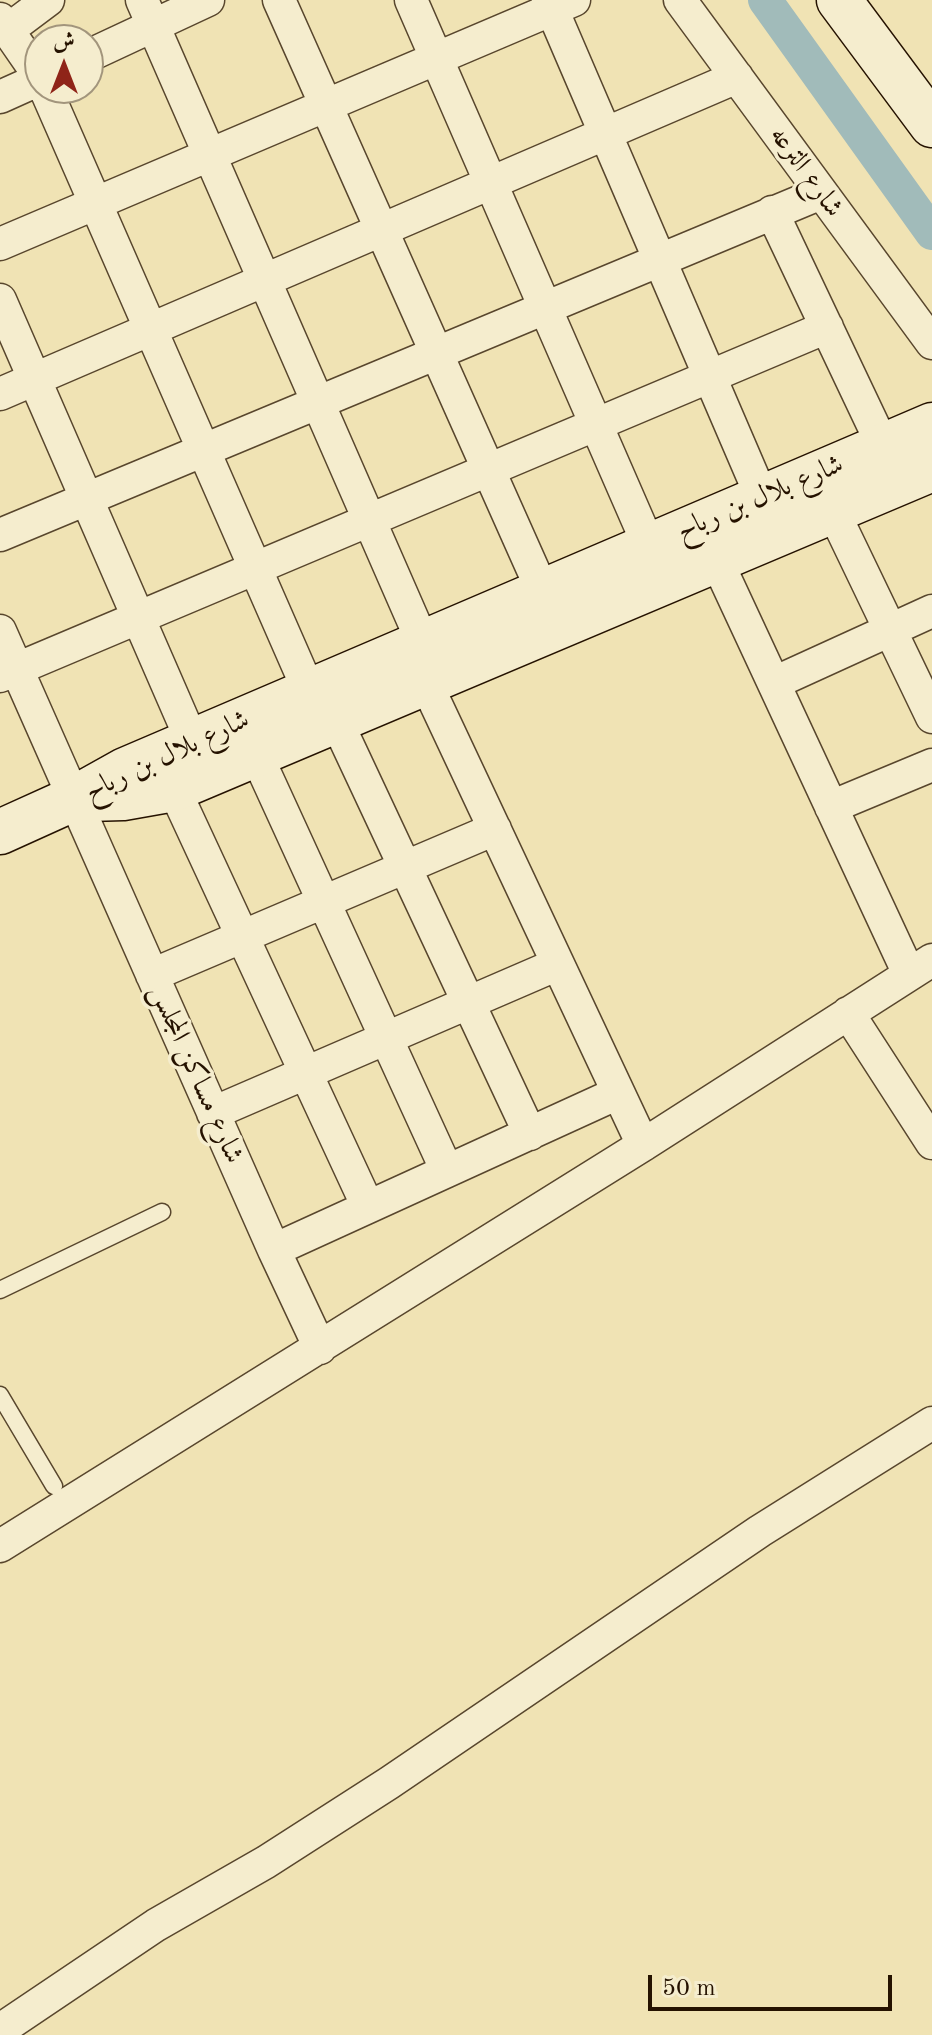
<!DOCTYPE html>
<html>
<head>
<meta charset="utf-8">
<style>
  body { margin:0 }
  #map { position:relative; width:932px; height:2035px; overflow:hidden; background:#f0e3b4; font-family:"Old Standard TT",Amiri,serif }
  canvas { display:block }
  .north { position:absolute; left:24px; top:24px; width:80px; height:80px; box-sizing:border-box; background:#f5edce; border:2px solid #a2957c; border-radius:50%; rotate:0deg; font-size:22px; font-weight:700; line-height:32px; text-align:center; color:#251200 }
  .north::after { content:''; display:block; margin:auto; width:28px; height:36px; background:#8f2418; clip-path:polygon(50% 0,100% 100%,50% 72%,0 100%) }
  .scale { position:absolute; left:648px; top:1975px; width:244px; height:36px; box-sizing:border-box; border:4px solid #251200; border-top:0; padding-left:10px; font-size:24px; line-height:28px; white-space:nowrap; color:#251200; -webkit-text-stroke:6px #f5edce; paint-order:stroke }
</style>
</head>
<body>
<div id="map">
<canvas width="932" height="2035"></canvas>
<div class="north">ش</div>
<div class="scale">50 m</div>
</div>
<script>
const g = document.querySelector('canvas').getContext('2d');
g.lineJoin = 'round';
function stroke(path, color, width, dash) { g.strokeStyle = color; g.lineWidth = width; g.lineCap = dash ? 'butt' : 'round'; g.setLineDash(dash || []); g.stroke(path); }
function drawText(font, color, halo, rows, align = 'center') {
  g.font = font + ' "Old Standard TT",Amiri,serif'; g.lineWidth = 7; g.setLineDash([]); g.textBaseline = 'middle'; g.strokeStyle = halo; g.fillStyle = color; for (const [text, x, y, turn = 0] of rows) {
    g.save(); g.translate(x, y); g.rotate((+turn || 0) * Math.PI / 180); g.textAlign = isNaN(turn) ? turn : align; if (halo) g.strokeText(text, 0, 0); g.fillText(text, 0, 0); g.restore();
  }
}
stroke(new Path2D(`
  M 765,0 L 932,233`), '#a1bbba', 34);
const lane = new Path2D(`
  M 0,1290 L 162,1212
  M 0,1395 L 54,1486`);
const street = new Path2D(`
  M 142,0 L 423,643 L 426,656 L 426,683 L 643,1145
  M 279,0 L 543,592
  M 411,0 L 649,546
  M 548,0 L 762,498
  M 680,0 L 932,343
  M 0,19 L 40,77
  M 8,30 L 48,0
  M 88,56 L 208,0
  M 45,88 L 309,691
  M 0,97 L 40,79
  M 772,212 L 883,446
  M 0,244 L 574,0
  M 0,300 L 192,741
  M 0,394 L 737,77
  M 833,511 L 932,717
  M 0,535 L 821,193
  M 708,542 L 909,974
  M 0,631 L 274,1250 L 320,1348
  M 0,676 L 827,327
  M 774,683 L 932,611
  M 336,720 L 530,1134
  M 256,754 L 447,1171
  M 174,789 L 368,1207
  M 831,807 L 932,765
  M 152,975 L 495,829
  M 848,1013 L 932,1143
  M 213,1113 L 558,964
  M 274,1250 L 618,1093
  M 0,1546 L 643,1145 L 932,960
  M 0,2030 L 156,1925 L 266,1862 L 389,1783 L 760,1531 L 932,1423`);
const secondary = new Path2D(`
  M 839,0 L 932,125
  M 88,799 L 123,798 L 174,789 L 932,469
  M 0,832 L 73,799 L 125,770 L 932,425`);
stroke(lane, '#58462d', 19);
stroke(street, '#58462d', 35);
stroke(secondary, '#251200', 47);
stroke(lane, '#f5edce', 16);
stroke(street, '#f5edce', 32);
stroke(secondary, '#f5edce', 44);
drawText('28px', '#251200', '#f5edce', [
  ["شارع الترعه",806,172,54],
  ["شارع بلال بن رباح",760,498,-23],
  ["شارع بلال بن رباح",167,756,-25],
  ["شارع مساكن المجلس",196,1074,66]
]);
</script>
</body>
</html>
